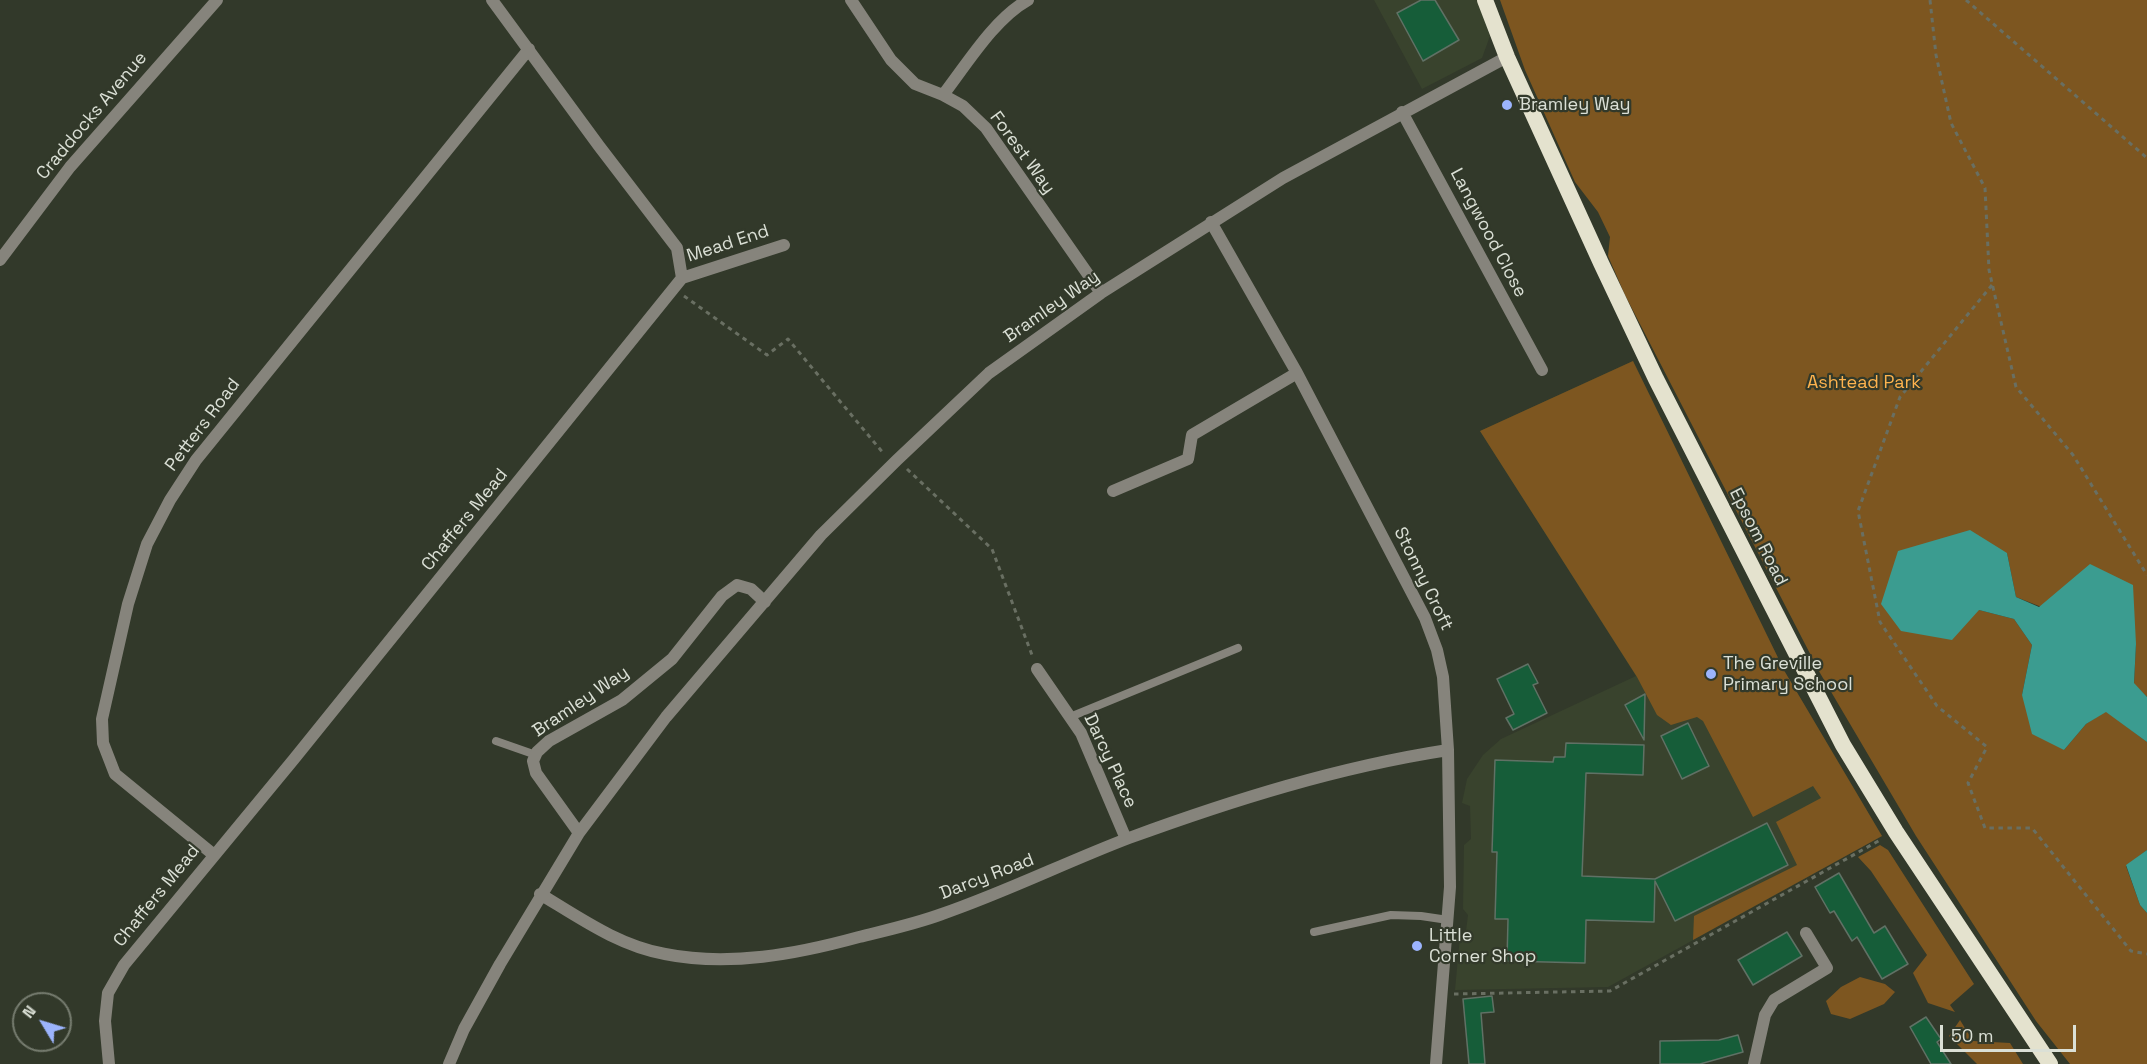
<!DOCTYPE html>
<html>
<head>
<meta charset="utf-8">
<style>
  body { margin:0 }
  #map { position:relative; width:2147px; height:1064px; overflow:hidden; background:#32392a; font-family:"Space Grotesk",sans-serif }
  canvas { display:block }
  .north { position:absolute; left:12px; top:992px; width:60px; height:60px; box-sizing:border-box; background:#32392a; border:2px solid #767c6f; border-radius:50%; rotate:308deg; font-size:16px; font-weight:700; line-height:24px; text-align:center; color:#dbe0d6 }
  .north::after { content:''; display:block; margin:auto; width:21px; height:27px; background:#9cb4fd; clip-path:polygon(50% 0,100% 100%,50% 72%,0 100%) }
  .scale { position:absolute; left:1940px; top:1025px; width:136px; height:27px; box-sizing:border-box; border:3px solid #dbe0d6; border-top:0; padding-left:8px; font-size:18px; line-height:21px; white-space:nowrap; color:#dbe0d6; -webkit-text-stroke:4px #32392a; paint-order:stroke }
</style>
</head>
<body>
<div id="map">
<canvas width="2147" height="1064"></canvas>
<div class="north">N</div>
<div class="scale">50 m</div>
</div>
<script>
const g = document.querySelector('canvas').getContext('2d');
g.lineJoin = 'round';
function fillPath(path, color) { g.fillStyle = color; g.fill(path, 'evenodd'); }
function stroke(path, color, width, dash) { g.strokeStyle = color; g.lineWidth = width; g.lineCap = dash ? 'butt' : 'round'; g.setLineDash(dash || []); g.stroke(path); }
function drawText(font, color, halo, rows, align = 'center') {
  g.font = font + ' "Space Grotesk",sans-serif'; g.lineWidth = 4.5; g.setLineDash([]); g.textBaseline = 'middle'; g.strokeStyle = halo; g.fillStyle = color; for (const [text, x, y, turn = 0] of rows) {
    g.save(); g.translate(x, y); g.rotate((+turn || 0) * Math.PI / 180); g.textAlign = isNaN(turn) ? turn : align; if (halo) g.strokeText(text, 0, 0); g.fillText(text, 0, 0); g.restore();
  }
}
fillPath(new Path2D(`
  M 1374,0 L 1477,0 L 1490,36 L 1482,58 L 1422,89 Z
  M 1633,361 L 1785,672 L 1882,836 L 1608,987 L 1455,990 L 1460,936 L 1466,931 L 1468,915 L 1463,909 L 1464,845 L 1471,839 L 1470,806 L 1462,803 L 1467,779 L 1483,755 L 1501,739 L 1636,676 L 1480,431 Z`), '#39432d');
fillPath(new Path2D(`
  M 1500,0 L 2147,0 L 2147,697 L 2134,684 L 2136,644 L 2016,597 L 2007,553 L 1979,610 L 2014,619 L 2032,645 L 2022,695 L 2064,750 L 2086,724 L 2106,711 L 2147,742 L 2147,850 L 2126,866 L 2140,905 L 2147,913 L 2147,1064 L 2070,1064 L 2036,1021 L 1916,836 L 1820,673 L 1625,295 L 1608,256 L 1610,237 L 1598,212 L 1575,182 L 1525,70 Z
  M 1633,361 L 1785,672 L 1882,836 L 1693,940 L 1694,916 L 1797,865 L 1776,822 L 1821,798 L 1813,786 L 1753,817 L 1703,721 L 1697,717 L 1671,725 L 1657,715 L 1637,677 L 1480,431 Z
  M 1880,845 L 1888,850 L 1974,984 L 1950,1005 L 1955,1012 L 1928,1003 L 1913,973 L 1927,955 L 1871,871 L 1858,857 Z
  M 1860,977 L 1885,984 L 1895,992 L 1884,1004 L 1850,1019 L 1831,1014 L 1826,1001 L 1841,987 Z
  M 1960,1020 L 1973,1041 L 2010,1043 L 2023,1064 L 1977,1064 L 1949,1036 Z`), '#7d5620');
fillPath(new Path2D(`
  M 1970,530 L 2007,553 L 2016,597 L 2039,607 L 2090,564 L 2133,585 L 2136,644 L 2134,683 L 2147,697 L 2147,742 L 2106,712 L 2086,724 L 2064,750 L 2032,734 L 2022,695 L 2032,645 L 2014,619 L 1979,610 L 1952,640 L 1901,631 L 1881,604 L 1898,551 Z
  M 2147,850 L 2147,913 L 2140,905 L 2126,865 Z`), '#3b9c90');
const building = new Path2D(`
  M 1421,0 L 1435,0 L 1459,40 L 1423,61 L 1397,13 Z
  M 1528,664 L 1538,683 L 1533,685 L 1547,713 L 1513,730 L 1506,718 L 1514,714 L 1497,679 Z
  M 1645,694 L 1644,740 L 1625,705 Z
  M 1688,723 L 1709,766 L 1682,779 L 1661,736 Z
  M 1566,743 L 1644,745 L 1643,775 L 1586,773 L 1582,876 L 1655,879 L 1767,823 L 1788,865 L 1675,921 L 1655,881 L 1654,922 L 1586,920 L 1585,963 L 1507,961 L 1508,919 L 1495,919 L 1497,852 L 1492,852 L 1495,760 L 1553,762 L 1554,757 L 1565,757 Z
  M 1839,873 L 1874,933 L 1885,926 L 1908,964 L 1882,979 L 1857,937 L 1852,941 L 1834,911 L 1830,913 L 1815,887 Z
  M 1787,932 L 1802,956 L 1753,985 L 1738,960 Z
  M 1492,996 L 1494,1012 L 1481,1013 L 1485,1064 L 1469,1064 L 1463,999 Z
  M 1926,1017 L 1941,1039 L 1937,1042 L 1951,1064 L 1931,1064 L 1910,1027 Z
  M 1738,1035 L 1743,1052 L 1700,1064 L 1660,1064 L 1660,1041 L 1719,1040 Z`);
fillPath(building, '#165d39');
stroke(building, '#607165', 1.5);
stroke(new Path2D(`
  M 1930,0 L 1936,55 L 1951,123 L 1985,188 L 1989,270 L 2016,387 L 2073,455 L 2147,575
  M 1966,0 L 2147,158
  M 1992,285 L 1900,397 L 1858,511 L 1880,622 L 1937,706 L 1987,747 L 1968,783 L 1985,828 L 2032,828 L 2131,951 L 2147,954
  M 684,296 L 767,355 L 788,339 L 884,454
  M 907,469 L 992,549 L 1032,655
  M 1454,994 L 1610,991 L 1882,839`), '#696f62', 3, [4.5, 4.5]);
stroke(new Path2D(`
  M 1070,717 L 1238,648
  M 496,741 L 536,755
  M 1314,932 L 1391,915 L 1421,916 L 1448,920`), '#86847c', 8);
stroke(new Path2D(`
  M 851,0 L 891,60 L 915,84 L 943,95 L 963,106 L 986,128 L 1101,293
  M 943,95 C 967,64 994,19 1028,0
  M 1402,112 L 1542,370
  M 1211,222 L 1297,373 L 1425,618 L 1437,650 L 1443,677 L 1448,750 L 1450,887 L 1436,1064
  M 682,278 L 784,245
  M 1113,491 L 1188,459 L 1192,435 L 1297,373
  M 1037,669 L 1081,733 L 1126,839
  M 579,833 L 536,773 L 533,761 L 537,752 L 549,741 L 622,700 L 672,659 L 722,596 L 737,585 L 751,589 L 765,602
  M 214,855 L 115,774 L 103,743 L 102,719 L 128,604 L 147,544 L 170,500 L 196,460 L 529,49
  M 540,894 C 580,918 619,946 665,954 C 729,967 797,954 859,937 C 887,930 915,924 942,914 C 1006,892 1066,862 1129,838 C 1233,800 1338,767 1448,750
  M 109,1064 L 105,1021 L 108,993 L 124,965 L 294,759 L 682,278 L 677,248 L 599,146 L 492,0
  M 449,1064 L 464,1029 L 500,964 L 579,833 L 666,717 L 821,535 L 897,460 L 989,373 L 1101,293 L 1283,178 L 1507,57
  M 1754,1064 L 1765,1015 L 1774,1000 L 1827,968 L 1806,933`), '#86847c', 12);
stroke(new Path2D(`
  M 0,260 L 70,167 L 217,0`), '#86847c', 12);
stroke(new Path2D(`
  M 1485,0 L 1507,57 L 1601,263 L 1656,379 L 1843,745 L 1896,832 L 2050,1064`), '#e4e2ce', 16);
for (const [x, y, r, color] of [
  [1507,105,6,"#9cb4fd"],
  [1711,674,6,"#9cb4fd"],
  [1417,946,6,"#9cb4fd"]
]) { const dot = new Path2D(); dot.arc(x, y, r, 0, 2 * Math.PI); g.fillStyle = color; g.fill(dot); stroke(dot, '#32392a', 2); }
drawText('18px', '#dbe0d6', '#32392a', [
  ["Bramley Way",1519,105],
  ["The Greville",1723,664],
  ["Primary School",1723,685],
  ["Little",1429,936],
  ["Corner Shop",1429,957]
], 'left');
drawText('18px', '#dbe0d6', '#32392a', [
  ["Craddocks Avenue",92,116,-50],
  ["Forest Way",1022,153,54],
  ["Langwood Close",1488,233,62],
  ["Mead End",728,244,-18],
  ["Bramley Way",1052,307,-35],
  ["Petters Road",203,425,-53],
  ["Chaffers Mead",465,520,-51],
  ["Epsom Road",1758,537,63],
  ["Stonny Croft",1423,579,64],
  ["Bramley Way",581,702,-34],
  ["Darcy Place",1110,761,65],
  ["Darcy Road",987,877,-21],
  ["Chaffers Mead",157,896,-51]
]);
drawText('18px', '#feb34e', '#32392a', [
  ["Ashtead Park",1864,383]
]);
</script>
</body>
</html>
